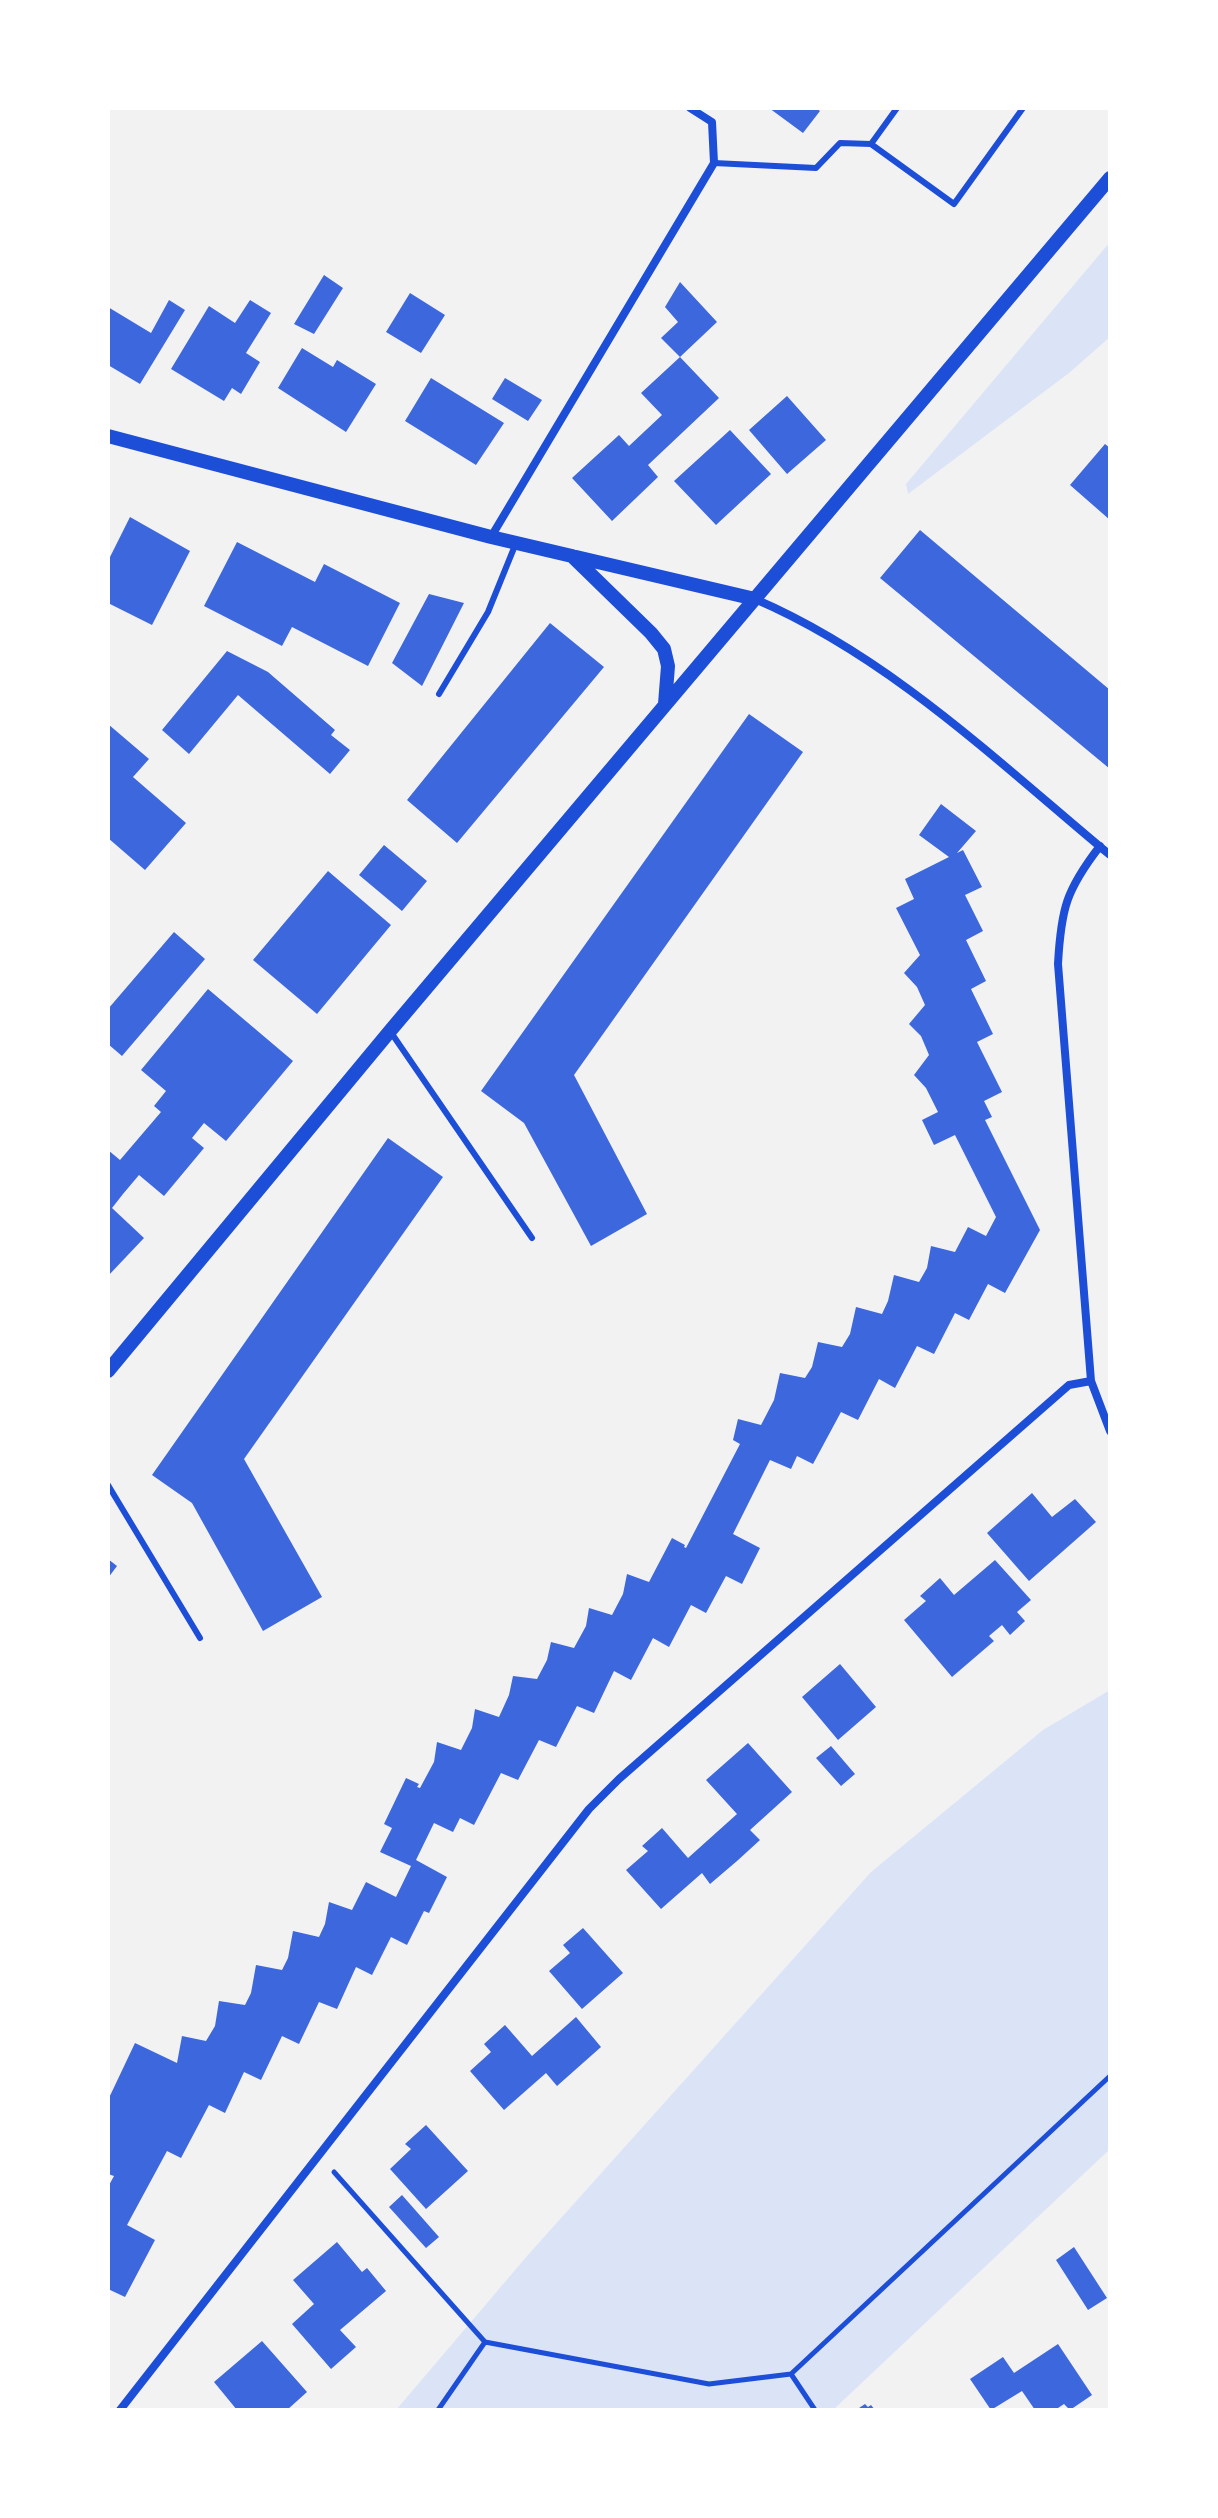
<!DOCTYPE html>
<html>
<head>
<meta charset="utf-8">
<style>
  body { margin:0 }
  #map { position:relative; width:1218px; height:2518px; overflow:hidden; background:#f2f2f2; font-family:"Titillium Web",sans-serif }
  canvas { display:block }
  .frame { position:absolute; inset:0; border:110px solid #fff; pointer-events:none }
</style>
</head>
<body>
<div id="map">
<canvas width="1218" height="2518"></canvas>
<div class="frame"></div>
</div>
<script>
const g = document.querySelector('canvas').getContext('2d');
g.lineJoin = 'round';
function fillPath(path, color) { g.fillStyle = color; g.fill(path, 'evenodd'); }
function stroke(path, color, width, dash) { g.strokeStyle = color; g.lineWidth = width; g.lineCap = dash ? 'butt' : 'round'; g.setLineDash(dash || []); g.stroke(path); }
fillPath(new Path2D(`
  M 1110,242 L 1110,337 L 1069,373 L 908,494 L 906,484 Z
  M 1110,1690 L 1110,2149 L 833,2410 L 396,2410 L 527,2256 L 871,1872 L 1043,1730 Z`), '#dbe4f7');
fillPath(new Path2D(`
  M 769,108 L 816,108 L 820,111 L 803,133 Z
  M 324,275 L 343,288 L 314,334 L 294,324 Z
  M 680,282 L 717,322 L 680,357 L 661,338 L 678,322 L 665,307 Z
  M 410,293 L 445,315 L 421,353 L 386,332 Z
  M 169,300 L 185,310 L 140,384 L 108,365 L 108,307 L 151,333 Z
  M 250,300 L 271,313 L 246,353 L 260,362 L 241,394 L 232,388 L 224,401 L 171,369 L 209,306 L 235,323 Z
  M 302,348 L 333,367 L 337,360 L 376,384 L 346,432 L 278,388 Z
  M 680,357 L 719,398 L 648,465 L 658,477 L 612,521 L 572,478 L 619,435 L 629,446 L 662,415 L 641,393 Z
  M 431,378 L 504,423 L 476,465 L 405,421 Z
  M 505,378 L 542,400 L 528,421 L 492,399 Z
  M 787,396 L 826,440 L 787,474 L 749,430 Z
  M 730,430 L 771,474 L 716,525 L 674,481 Z
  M 1105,444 L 1110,448 L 1110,520 L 1070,485 Z
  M 130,517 L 190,551 L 152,625 L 108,603 L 108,561 Z
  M 920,530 L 1110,690 L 1110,769 L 880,578 Z
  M 237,542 L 315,582 L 324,564 L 400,603 L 368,666 L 292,627 L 282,646 L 204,606 Z
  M 429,594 L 464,603 L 422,686 L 392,663 Z
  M 550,623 L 604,667 L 457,843 L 407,800 Z
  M 227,651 L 268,672 L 335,730 L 331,735 L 350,750 L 330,774 L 238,695 L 189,754 L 162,730 Z
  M 749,714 L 803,752 L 574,1075 L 647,1214 L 591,1246 L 524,1123 L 481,1091 Z
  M 108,724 L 149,759 L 133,777 L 186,823 L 145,870 L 108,838 Z
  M 941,804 L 976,831 L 957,853 L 963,850 L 982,887 L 965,895 L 983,931 L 966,940 L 986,981 L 971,989 L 993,1034 L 977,1042 L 1002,1092 L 984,1101 L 992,1117 L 985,1120 L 1040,1230 L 1005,1293 L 988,1284 L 969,1320 L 955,1313 L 934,1354 L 917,1346 L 895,1388 L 879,1379 L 858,1420 L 841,1412 L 813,1464 L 797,1456 L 791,1469 L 770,1460 L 733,1534 L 760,1548 L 742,1584 L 726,1576 L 706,1613 L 691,1605 L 669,1647 L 653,1638 L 631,1680 L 614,1671 L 594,1713 L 577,1706 L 556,1747 L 539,1740 L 518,1780 L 501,1773 L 474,1825 L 460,1818 L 453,1832 L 434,1823 L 416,1860 L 447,1877 L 429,1913 L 424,1911 L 407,1945 L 391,1937 L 372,1975 L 356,1967 L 337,2009 L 319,2002 L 299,2044 L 282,2036 L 261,2080 L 244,2072 L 225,2113 L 209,2105 L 181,2158 L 167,2151 L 127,2225 L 155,2240 L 125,2297 L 108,2289 L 108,2187 L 114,2176 L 108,2174 L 108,2100 L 135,2043 L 177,2063 L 182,2036 L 206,2041 L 215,2026 L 219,2001 L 245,2005 L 251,1993 L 256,1965 L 282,1970 L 288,1958 L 293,1931 L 319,1937 L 325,1924 L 329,1902 L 352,1910 L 366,1882 L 396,1897 L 411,1866 L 380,1852 L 392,1828 L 384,1824 L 406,1778 L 419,1784 L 417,1787 L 420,1788 L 434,1762 L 437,1742 L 461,1750 L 472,1728 L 475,1709 L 499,1717 L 509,1695 L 513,1676 L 537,1679 L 547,1660 L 551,1642 L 574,1648 L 586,1626 L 589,1608 L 612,1615 L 623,1594 L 627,1574 L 649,1582 L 672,1538 L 685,1545 L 684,1547 L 686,1548 L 740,1444 L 733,1440 L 738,1419 L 761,1425 L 774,1400 L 780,1373 L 805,1378 L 812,1367 L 818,1342 L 842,1347 L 850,1334 L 856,1307 L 882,1314 L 888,1301 L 894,1275 L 919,1282 L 927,1268 L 931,1246 L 955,1252 L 968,1227 L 986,1236 L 996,1217 L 955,1135 L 934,1145 L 922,1120 L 938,1112 L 926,1088 L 914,1075 L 929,1055 L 921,1036 L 909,1024 L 925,1005 L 917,987 L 904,973 L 920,955 L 896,908 L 914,899 L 905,879 L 949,857 L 919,835 Z
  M 384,845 L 427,881 L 402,911 L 359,875 Z
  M 328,871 L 391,925 L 317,1014 L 253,960 Z
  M 174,932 L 205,959 L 122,1056 L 108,1044 L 108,1009 Z
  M 208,989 L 293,1061 L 226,1141 L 204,1123 L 192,1138 L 204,1148 L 164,1196 L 139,1175 L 123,1194 L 112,1208 L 144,1238 L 108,1276 L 108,1150 L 120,1160 L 161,1112 L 154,1106 L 166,1091 L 141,1070 Z
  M 388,1138 L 443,1177 L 244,1459 L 322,1597 L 263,1631 L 192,1503 L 152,1475 Z
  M 1032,1493 L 1052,1517 L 1075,1499 L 1096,1522 L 1029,1581 L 987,1533 Z
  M 108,1559 L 117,1566 L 108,1578 Z
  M 995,1560 L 1031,1600 L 1017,1612 L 1025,1621 L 1010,1635 L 1002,1625 L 989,1636 L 994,1641 L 952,1677 L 904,1620 L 926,1601 L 920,1596 L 940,1578 L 954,1595 Z
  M 840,1664 L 876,1707 L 838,1740 L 802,1697 Z
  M 748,1743 L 792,1792 L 750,1830 L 760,1840 L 737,1861 L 710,1884 L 702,1873 L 661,1909 L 626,1870 L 648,1851 L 642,1846 L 662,1828 L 688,1858 L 737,1814 L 706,1780 Z
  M 831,1746 L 855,1774 L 841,1786 L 816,1758 Z
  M 583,1928 L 623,1973 L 582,2009 L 549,1971 L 570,1953 L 563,1945 Z
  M 576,2017 L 601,2047 L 557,2086 L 546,2073 L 504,2110 L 470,2071 L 491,2052 L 484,2044 L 505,2025 L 532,2056 Z
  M 426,2125 L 468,2171 L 426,2209 L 390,2169 L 411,2149 L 405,2144 Z
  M 402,2195 L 439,2237 L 426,2248 L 389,2207 Z
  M 337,2242 L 362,2272 L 367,2268 L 386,2291 L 340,2330 L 356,2347 L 331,2369 L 292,2324 L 314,2304 L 293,2280 Z
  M 1074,2247 L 1107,2298 L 1088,2310 L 1056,2260 Z
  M 262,2341 L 307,2392 L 287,2410 L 237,2410 L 214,2382 Z
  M 1058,2344 L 1092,2395 L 1070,2410 L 1064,2404 L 1055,2410 L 1035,2410 L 1022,2391 L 991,2410 L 970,2379 L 1003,2357 L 1014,2373 Z
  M 865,2404 L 868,2407 L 871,2405 L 875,2410 L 856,2410 Z`), '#3d67dc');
stroke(new Path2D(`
  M 334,2172 L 485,2342
  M 791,2374 L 815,2410
  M 438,2410 L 485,2342 L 709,2384 L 791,2374 L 1110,2076`), '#1d4ed8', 5);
stroke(new Path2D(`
  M 871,144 L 897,108
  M 714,163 L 816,168 L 840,143 L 871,144 L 954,204 L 1023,108
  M 439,694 L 488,612 L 516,543
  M 390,1031 L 532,1238
  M 108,1485 L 200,1638`), '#1d4ed8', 6);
stroke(new Path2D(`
  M 491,537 L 714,163 L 712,122 L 690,108
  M 755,599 C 890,657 998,762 1110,855
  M 1100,846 C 1066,890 1061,909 1058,964 L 1091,1381 L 1110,1431
  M 120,2410 L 589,1809 L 619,1779 L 1069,1385 L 1091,1381`), '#1d4ed8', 8);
stroke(new Path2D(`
  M 108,436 L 491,537 L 755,599
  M 572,556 L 651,633 L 664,649 L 668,666 L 665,704
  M 108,1371 L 390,1031 L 1110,178`), '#1d4ed8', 14);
</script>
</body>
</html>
